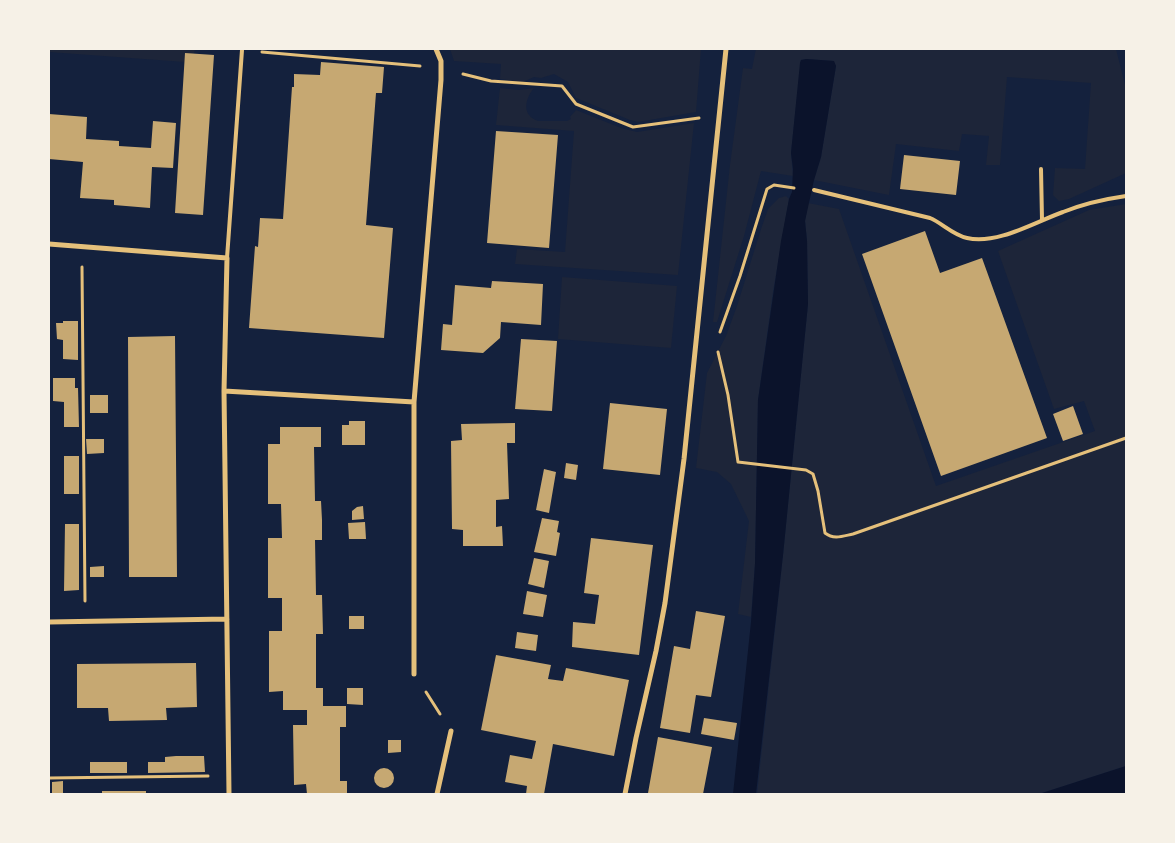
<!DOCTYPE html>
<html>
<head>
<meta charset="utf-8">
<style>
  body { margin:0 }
  #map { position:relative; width:1175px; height:843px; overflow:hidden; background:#14213d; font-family:Jost,sans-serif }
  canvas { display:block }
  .frame { position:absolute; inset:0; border:50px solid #f6f1e7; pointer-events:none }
</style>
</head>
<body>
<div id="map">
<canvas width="1175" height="843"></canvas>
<div class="frame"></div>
</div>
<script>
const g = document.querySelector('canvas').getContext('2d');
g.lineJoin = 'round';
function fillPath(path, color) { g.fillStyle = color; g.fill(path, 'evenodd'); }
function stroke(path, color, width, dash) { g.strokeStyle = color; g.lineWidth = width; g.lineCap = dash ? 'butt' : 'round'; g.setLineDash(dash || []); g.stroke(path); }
fillPath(new Path2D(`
  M 49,49 L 195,49 L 194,54 L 185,62 L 49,52 Z
  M 450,49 L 701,49 L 696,112 L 638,122 L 630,120 L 576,98 L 568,82 L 554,74 L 541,78 L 534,77 L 523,82 L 500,79 L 501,64 L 454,61 Z
  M 756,49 L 1116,49 L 1126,89 L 1126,173 L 1069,199 L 1059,201 L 1053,195 L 1055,168 L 1085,169 L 1091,83 L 1007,77 L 1000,165 L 986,165 L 989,136 L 962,134 L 959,151 L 896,144 L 889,195 L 814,180 L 821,157 L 836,66 L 833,61 L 806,59 L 801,60 L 791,153 L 793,176 L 761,171 L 744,236 L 717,322 L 713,322 L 730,165 L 743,68 L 752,69 Z
  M 500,88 L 519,90 L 534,88 C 525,99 521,115 538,121 L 567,121 L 571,119 L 570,117 L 576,110 L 621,128 L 637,132 L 694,123 L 678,275 L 515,264 L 517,249 L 565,252 L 574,131 L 496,125 Z
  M 786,196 L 789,199 L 773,292 L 758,400 L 755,564 L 751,617 L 738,614 L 749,521 L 731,484 L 717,472 L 696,468 L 707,373 L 726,336 L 737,306 L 761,229 L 768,209 L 779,198 Z
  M 808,203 L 839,209 L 936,486 L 1095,431 L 1084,401 L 1054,409 L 998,251 L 1089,210 L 1126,204 L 1126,766 L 1039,794 L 757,794 L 783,555 L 808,304 L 807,241 L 805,221 Z
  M 562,277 L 677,286 L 671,348 L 558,339 Z`), '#1d2539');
fillPath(new Path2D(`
  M 806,59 L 834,61 L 836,66 L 821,157 L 814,180 L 805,221 L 807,241 L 808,304 L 783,555 L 756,794 L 733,794 L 751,622 L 755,564 L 758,400 L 781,241 L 789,199 L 792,192 L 793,169 L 791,153 L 800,63 L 801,60 Z
  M 1126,766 L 1126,794 L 1039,794 Z`), '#0b132b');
fillPath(new Path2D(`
  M 185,53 L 214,55 L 203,215 L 175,213 Z
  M 321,62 L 384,67 L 382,93 L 376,93 L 366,225 L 393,228 L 384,338 L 249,328 L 255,246 L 258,247 L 260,218 L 283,219 L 292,87 L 294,87 L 294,74 L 320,75 Z
  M 49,114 L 87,117 L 86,139 L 119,141 L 119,146 L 151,148 L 153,121 L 176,123 L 173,168 L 152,167 L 150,208 L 114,205 L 114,200 L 80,198 L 83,162 L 49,159 Z
  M 496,131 L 558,135 L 549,248 L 487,243 Z
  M 904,155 L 960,161 L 956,195 L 900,189 Z
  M 925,231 L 940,273 L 982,258 L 1047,438 L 941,476 L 862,254 Z
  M 492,281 L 543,284 L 541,325 L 501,322 L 500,338 L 483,353 L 441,350 L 443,324 L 452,325 L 455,285 L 491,288 Z
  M 63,321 L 78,321 L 78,360 L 63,359 L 63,340 L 57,339 L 56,323 L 63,323 Z
  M 175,336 L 177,577 L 129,577 L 128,337 Z
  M 521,339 L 557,341 L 552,411 L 515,409 Z
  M 53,378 L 75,378 L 75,388 L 78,388 L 79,427 L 64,427 L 64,402 L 53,401 Z
  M 90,395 L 108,395 L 108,413 L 90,413 Z
  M 610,403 L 667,409 L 660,475 L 603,469 Z
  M 1073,406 L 1083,434 L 1063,441 L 1053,414 Z
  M 349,421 L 365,421 L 365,445 L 342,445 L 342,425 L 349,425 Z
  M 515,423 L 515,443 L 507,443 L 509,499 L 496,500 L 496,527 L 502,526 L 503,546 L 463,546 L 463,530 L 452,529 L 451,441 L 462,440 L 461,424 Z
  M 280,427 L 321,427 L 321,447 L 314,447 L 315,501 L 321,501 L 322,520 L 322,540 L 315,540 L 316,595 L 322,595 L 323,634 L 316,634 L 316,688 L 323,688 L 323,706 L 346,706 L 346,727 L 340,727 L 340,781 L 347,781 L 347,794 L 307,794 L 306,784 L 294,785 L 293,725 L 307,725 L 307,710 L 283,710 L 283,691 L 269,692 L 269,631 L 282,631 L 282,598 L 268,598 L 268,538 L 282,538 L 281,504 L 268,504 L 268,444 L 280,444 Z
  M 86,439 L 104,439 L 104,453 L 87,454 Z
  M 64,456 L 79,456 L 79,494 L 64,494 Z
  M 566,463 L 578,465 L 576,480 L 564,478 Z
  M 544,469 L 556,472 L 549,513 L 536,510 Z
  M 363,506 L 364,519 L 352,520 L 352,511 L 357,507 Z
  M 542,518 L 559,521 L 557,532 L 560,533 L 556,556 L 534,552 Z
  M 365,522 L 366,539 L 349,539 L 348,523 Z
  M 65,524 L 79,524 L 79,590 L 64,591 Z
  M 591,538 L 653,545 L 639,655 L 572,647 L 573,622 L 595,624 L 599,595 L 584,593 Z
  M 534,558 L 549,561 L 544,588 L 528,584 Z
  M 104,566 L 104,577 L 90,577 L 90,567 Z
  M 527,591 L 547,595 L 543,617 L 523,614 Z
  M 696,611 L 725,616 L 711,697 L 696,695 L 690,733 L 660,728 L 674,646 L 690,649 Z
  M 349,616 L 364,616 L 364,629 L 349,629 Z
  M 517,632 L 538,635 L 536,651 L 515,648 Z
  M 496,655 L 551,665 L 548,679 L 563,681 L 566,668 L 629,680 L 614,756 L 553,744 L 544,794 L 526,794 L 527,786 L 505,782 L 510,755 L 532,759 L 536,741 L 481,730 Z
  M 196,663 L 197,707 L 166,708 L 167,720 L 109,721 L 108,708 L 77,708 L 77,664 Z
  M 347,688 L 363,688 L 363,705 L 347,704 Z
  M 704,718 L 737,723 L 734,740 L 701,734 Z
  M 658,737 L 712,747 L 703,794 L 657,794 L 648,793 Z
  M 388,740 L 401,740 L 401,752 L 388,753 Z
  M 176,756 L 204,756 L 205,772 L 148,773 L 148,762 L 165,762 L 165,757 Z
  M 90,762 L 127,762 L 127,773 L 90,773 Z
  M374 778a10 10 0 1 1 20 0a10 10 0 1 1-20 0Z
  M 63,781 L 63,794 L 52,794 L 52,782 Z
  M 102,791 L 146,791 L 146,794 L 102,794 Z`), '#c6a872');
stroke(new Path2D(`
  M 262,52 L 420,66
  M 463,74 L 491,81 L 562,86 L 576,104 L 633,127 L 699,118
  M 82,267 L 85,601
  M 720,332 L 740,276 L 767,189 L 774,185 L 794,188
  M 718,352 L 728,395 L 738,462 L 806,470 L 813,474 L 818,491 L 825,533 C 834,540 843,536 853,534 L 1126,438
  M 426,692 L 440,714
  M 49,778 L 208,776`), '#e5c07b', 3);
stroke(new Path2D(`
  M 1041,169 L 1042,220
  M 814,190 L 930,218 C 942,223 953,235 967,238 C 997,245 1035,222 1063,212 C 1083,204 1105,199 1126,196
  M 227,258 L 242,50`), '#e5c07b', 4);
stroke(new Path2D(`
  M 49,244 L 227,258 L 224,391
  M 49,622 L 227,619
  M 414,674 L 414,402 L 441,80 L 441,61 L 436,49
  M 229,794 L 224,391 L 414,402
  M 437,794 L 451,731
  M 625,794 L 636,738 L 656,651 L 665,603 L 684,459 L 726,49`), '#e5c07b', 5);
</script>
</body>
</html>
